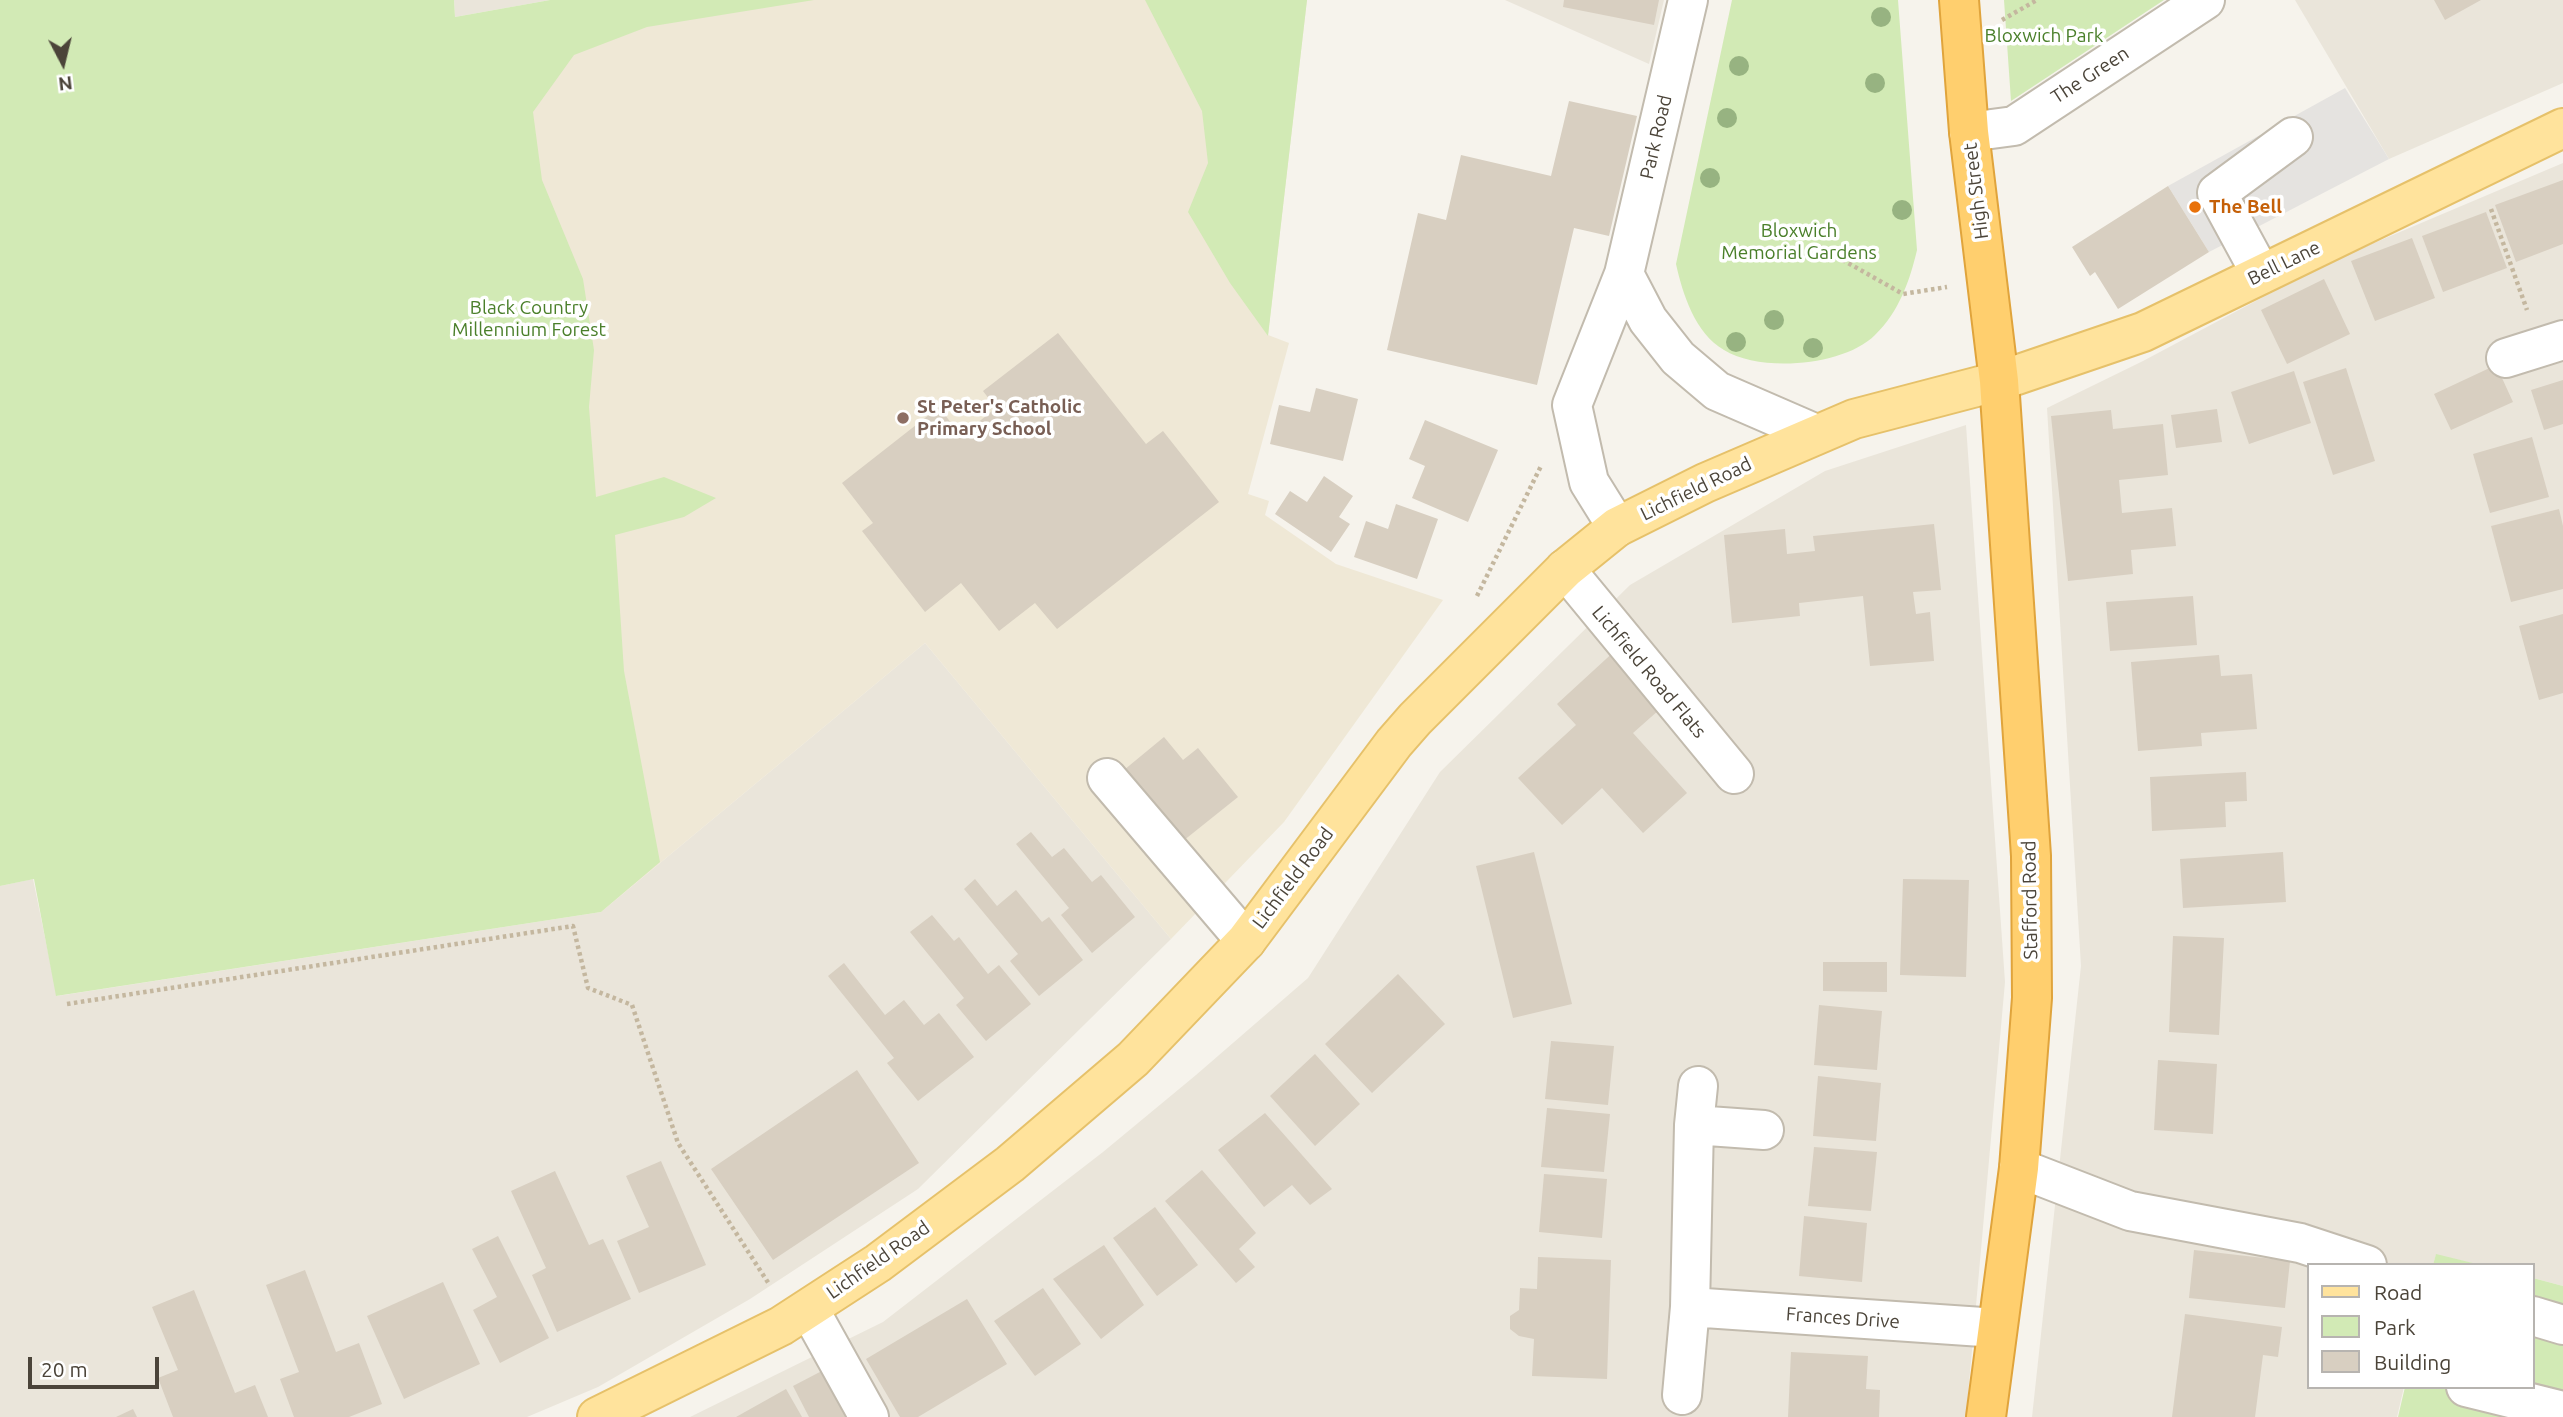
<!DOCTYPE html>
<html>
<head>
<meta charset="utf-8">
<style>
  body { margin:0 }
  #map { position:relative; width:2563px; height:1417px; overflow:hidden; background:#f6f3ec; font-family:Ubuntu,sans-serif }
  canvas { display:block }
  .legend { position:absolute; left:2307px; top:1263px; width:228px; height:126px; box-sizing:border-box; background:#fff; border:2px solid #b7b4b0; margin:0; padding:9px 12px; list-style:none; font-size:21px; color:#4b4439 }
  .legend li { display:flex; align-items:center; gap:14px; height:35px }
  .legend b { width:35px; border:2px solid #b7b4b0 }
  .north { position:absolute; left:28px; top:28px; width:70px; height:70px; -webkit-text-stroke:5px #fff; paint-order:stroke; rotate:173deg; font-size:19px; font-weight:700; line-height:28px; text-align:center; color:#4b4439 }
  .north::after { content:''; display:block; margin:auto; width:24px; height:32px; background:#4b4439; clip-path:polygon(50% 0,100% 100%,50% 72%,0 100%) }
  .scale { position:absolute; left:28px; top:1357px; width:131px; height:32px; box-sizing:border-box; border:4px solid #4b4439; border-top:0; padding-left:9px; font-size:21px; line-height:24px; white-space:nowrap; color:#4b4439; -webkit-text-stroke:5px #fff; paint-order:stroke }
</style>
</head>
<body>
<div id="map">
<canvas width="2563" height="1417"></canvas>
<ul class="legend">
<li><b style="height:9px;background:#ffe39c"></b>Road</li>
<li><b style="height:19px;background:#d2eab5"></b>Park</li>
<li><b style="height:19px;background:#d8cfc1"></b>Building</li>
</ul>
<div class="north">N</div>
<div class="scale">20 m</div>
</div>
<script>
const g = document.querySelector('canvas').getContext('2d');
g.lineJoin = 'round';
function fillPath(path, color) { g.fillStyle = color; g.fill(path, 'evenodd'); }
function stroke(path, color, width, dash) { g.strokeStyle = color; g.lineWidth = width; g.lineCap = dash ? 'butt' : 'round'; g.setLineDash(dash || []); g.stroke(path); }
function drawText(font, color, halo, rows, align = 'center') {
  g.font = font + ' Ubuntu,sans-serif'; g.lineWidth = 7; g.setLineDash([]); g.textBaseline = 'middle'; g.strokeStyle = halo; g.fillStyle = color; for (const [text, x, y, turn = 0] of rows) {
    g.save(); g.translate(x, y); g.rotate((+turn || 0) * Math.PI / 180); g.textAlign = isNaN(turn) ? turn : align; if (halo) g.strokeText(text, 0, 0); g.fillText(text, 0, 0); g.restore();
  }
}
fillPath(new Path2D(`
  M 454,0 L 550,0 L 455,17 Z
  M 1505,0 L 1664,0 L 1649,64 Z
  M 2295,0 L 2563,0 L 2563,83 L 2389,159 Z
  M 2563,163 L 2563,1286 L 2533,1278 L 2533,1265 L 2481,1265 L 2436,1255 L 2433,1265 L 2309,1265 L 2309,1387 L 2404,1387 L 2397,1417 L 2032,1417 L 2081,966 L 2047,408 L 2143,361 L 2329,262 Z
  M 1966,425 L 2005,982 L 1966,1417 L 690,1417 L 883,1322 L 1103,1152 L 1196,1075 L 1308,978 L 1440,772 L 1630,585 L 1825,471 Z
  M 925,643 L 1171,939 L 918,1189 L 750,1299 L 598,1387 L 527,1417 L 0,1417 L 0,886 L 33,879 L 57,996 L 601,912 Z`), '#eae5da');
fillPath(new Path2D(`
  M 550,0 L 1307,0 L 1268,335 L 1289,343 L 1248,494 L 1269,501 L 1265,515 L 1336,564 L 1443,600 L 1284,822 L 1171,939 L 925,643 L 601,912 L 505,212 Z`), '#efe8d6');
fillPath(new Path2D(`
  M 0,0 L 454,0 L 455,17 L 550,0 L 814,0 L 647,27 L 574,55 L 533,112 L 542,180 L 583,279 L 594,350 L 589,407 L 596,497 L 664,477 L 716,498 L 684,517 L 615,535 L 624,671 L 660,862 L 601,912 L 56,996 L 34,879 L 0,886 Z
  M 1145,0 L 1307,0 L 1268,336 L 1230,283 L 1188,212 L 1208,163 L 1202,111 Z
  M 1732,0 L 1898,0 L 1917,250 C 1910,280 1899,312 1875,335 C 1844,366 1761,373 1724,350 C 1695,333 1683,295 1676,264 Z
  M 2004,0 L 2164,0 L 2011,101 Z
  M 2436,1254 L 2481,1265 L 2433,1265 Z
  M 2533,1278 L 2563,1286 L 2563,1417 L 2398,1417 L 2405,1387 L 2533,1387 Z`), '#d2eab5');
fillPath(new Path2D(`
  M 2345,88 L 2389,159 L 2209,252 L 2168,186 Z`), '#e5e3e0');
fillPath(new Path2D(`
  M 1564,0 L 1659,0 L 1654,25 L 1563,7 Z
  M 2434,0 L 2481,0 L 2445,20 Z
  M 1569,101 L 1637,116 L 1609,236 L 1574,228 L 1537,385 L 1387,350 L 1418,213 L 1446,220 L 1461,155 L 1551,176 Z
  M 2563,180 L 2563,244 L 2516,262 L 2495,205 Z
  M 2168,186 L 2209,252 L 2118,309 L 2095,272 L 2090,276 L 2072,247 Z
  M 2486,212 L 2507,268 L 2443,292 L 2422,236 Z
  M 2412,238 L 2435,298 L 2375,321 L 2351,261 Z
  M 2324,279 L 2350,334 L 2287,364 L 2261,310 Z
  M 1058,333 L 1146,444 L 1163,431 L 1219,502 L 1057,629 L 1035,603 L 999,631 L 961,583 L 925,612 L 862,531 L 873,523 L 842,483 L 939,407 L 961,436 L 996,408 L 983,391 Z
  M 2496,365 L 2513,402 L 2451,430 L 2434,394 Z
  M 2346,368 L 2375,461 L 2333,475 L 2303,382 Z
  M 2294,371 L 2311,423 L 2249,444 L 2231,392 Z
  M 2563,380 L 2563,424 L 2544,430 L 2531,390 Z
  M 1316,388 L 1358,399 L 1343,461 L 1270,444 L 1279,405 L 1310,412 Z
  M 2217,409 L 2222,442 L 2176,448 L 2171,415 Z
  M 2111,410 L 2113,429 L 2163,424 L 2168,475 L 2119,480 L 2122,513 L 2172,508 L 2176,546 L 2131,550 L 2133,574 L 2068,581 L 2051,416 Z
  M 1425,420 L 1498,450 L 1468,522 L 1412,498 L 1425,466 L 1409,459 Z
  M 2532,437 L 2549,497 L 2490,513 L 2473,454 Z
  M 1324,476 L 1353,496 L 1339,517 L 1350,524 L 1331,552 L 1275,514 L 1290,491 L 1307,502 Z
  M 1396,504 L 1438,519 L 1417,579 L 1354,557 L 1366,521 L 1388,529 Z
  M 2559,509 L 2563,526 L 2563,589 L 2511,602 L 2491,526 Z
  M 1934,524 L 1941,590 L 1913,592 L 1916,614 L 1930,612 L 1934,661 L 1870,666 L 1863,596 L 1799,603 L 1800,616 L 1732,623 L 1724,535 L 1785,529 L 1787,554 L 1815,551 L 1813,536 Z
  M 2193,596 L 2197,645 L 2110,651 L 2106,602 Z
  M 2563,614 L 2563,693 L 2539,700 L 2519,626 Z
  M 1618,648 L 1668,702 L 1633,733 L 1687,793 L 1643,833 L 1602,788 L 1562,825 L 1518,778 L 1576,725 L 1557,704 Z
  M 2219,655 L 2221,676 L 2252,674 L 2257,729 L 2201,733 L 2202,746 L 2138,751 L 2131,662 Z
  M 1164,737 L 1183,760 L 1198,748 L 1238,797 L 1183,841 L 1124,770 Z
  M 2246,772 L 2247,801 L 2225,802 L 2226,827 L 2152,831 L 2150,777 Z
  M 1031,832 L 1052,857 L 1064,848 L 1092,882 L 1101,875 L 1135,917 L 1092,953 L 1061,915 L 1069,908 L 1016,844 Z
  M 1534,852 L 1572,1004 L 1513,1018 L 1476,866 Z
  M 2283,852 L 2286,902 L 2183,908 L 2180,859 Z
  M 975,879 L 997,906 L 1016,890 L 1042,922 L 1049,917 L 1083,960 L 1039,996 L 1010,961 L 1018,954 L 964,889 Z
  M 1903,879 L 1969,880 L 1966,977 L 1900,975 Z
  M 932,915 L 954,941 L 959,937 L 988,974 L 999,965 L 1031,1004 L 986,1041 L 956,1005 L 964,998 L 910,932 Z
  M 2173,936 L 2224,938 L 2219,1035 L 2169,1032 Z
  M 1823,962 L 1887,962 L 1887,992 L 1823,991 Z
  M 844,963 L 885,1015 L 904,1000 L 924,1025 L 939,1013 L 974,1057 L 918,1101 L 887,1063 L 894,1058 L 828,976 Z
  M 1398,974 L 1445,1024 L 1372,1093 L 1325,1044 Z
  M 1819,1005 L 1882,1011 L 1877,1070 L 1814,1065 Z
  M 1551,1041 L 1614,1046 L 1608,1105 L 1545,1099 Z
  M 1315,1054 L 1360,1104 L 1315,1146 L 1270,1096 Z
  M 2158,1060 L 2217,1064 L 2213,1134 L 2154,1130 Z
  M 857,1070 L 919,1163 L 773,1260 L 711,1169 Z
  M 1818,1076 L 1881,1083 L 1876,1141 L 1813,1136 Z
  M 1547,1108 L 1610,1114 L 1604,1172 L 1541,1167 Z
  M 1265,1113 L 1332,1189 L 1310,1205 L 1292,1185 L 1264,1207 L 1218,1150 Z
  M 1814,1147 L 1877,1152 L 1871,1211 L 1808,1206 Z
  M 661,1161 L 706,1265 L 639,1293 L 617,1241 L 649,1227 L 626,1176 Z
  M 1202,1170 L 1256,1233 L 1239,1249 L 1255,1267 L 1236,1283 L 1165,1201 Z
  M 555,1171 L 589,1245 L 603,1239 L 631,1299 L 557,1332 L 532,1275 L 546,1268 L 511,1191 Z
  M 1544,1174 L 1607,1179 L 1602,1238 L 1539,1232 Z
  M 1155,1207 L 1198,1265 L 1157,1296 L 1113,1238 Z
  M 1804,1216 L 1867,1223 L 1862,1282 L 1799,1276 Z
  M 498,1236 L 549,1338 L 500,1363 L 473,1310 L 497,1297 L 472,1249 Z
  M 1104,1245 L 1144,1305 L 1101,1339 L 1053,1279 Z
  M 2194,1250 L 2290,1261 L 2285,1308 L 2189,1298 Z
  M 1538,1257 L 1611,1260 L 1607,1379 L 1532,1376 L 1534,1339 L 1519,1336 L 1510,1329 L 1510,1316 L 1519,1310 L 1520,1288 L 1537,1289 Z
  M 305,1270 L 336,1352 L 359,1343 L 382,1404 L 349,1417 L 294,1417 L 280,1379 L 299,1372 L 266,1285 Z
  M 443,1282 L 480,1364 L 404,1399 L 367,1316 Z
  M 1043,1288 L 1081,1344 L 1035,1376 L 994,1321 Z
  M 194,1290 L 235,1393 L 255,1385 L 268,1417 L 173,1417 L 158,1378 L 178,1370 L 152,1307 Z
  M 967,1299 L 1007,1364 L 918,1417 L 900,1417 L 866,1359 Z
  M 2185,1314 L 2282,1327 L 2278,1357 L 2263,1355 L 2255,1417 L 2172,1417 Z
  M 1791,1352 L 1868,1356 L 1866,1389 L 1880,1390 L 1879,1417 L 1788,1417 Z
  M 839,1362 L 868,1417 L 809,1417 L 793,1386 Z
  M 786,1389 L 802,1417 L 736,1417 Z
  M 133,1409 L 137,1417 L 116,1417 Z`), '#d8cfc1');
const minor = new Path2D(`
  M 1969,132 L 2014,126 L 2205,0
  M 1624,274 L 1648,320 L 1678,358 L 1717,391 L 1816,434
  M 2261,274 L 2217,193 L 2293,137
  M 2506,358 L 2563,340
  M 1617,527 L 1589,482 L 1572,405 L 1624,274 L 1688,0
  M 1565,569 L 1734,774
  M 1107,778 L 1246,941
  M 1694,1125 L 1764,1130
  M 2019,1168 L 2130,1211 L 2300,1243 L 2367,1265
  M 1690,1307 L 1997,1328
  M 809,1309 L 869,1417
  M 2533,1316 L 2563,1325
  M 2466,1387 L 2563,1411
  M 1682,1395 L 1690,1307 L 1694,1125 L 1698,1086`);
const major = new Path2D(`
  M 597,1417 L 781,1326 L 878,1263 L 1010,1164 L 1133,1059 L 1246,941 L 1394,743 L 1415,719 L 1565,569 L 1617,527 L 1705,483 L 1854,419 L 1999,381 L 2143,332 L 2563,128`);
const highway = new Path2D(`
  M 1959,0 L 1969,132 L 1999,381 L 2031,856 L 2032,998 L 2019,1168 L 1986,1417`);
stroke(minor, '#c2bbae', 42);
stroke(major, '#e6c16a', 42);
stroke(highway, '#e0a43c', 42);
stroke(new Path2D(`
  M 2002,20 L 2037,0
  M 2491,209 L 2527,310
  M 1818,246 L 1903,294 L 1947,287
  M 1477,596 L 1541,466
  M 67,1004 L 573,926 L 588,988 L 632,1005 L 678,1143 L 769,1284`), '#c4b79f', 4.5, [3.5, 3.5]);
stroke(minor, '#fff', 38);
stroke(major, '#ffe39c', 38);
stroke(highway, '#ffcf6e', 38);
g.fillStyle = '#97b381';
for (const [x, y] of [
  [1881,17],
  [1739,66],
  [1875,83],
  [1727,118],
  [1710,178],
  [1902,210],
  [1774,320],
  [1736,342],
  [1813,348]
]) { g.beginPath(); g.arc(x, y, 10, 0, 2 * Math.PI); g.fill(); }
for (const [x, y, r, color] of [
  [2195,207,7,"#e8710a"],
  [903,418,7,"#8d6e63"]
]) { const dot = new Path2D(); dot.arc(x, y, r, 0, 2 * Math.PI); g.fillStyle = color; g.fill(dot); stroke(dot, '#fff', 2.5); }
drawText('19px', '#4a7f2a', '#fff', [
  ["Bloxwich Park",2044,36],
  ["Bloxwich",1799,231],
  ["Memorial Gardens",1799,253],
  ["Black Country",529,308],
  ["Millennium Forest",529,330]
]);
drawText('19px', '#4b4439', '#fff', [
  ["The Green",2090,75,-33],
  ["Park Road",1656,137,-77],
  ["High Street",1976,191,-97],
  ["Bell Lane",2284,263,-26],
  ["Lichfield Road",1696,489,-26],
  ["Lichfield Road Flats",1649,672,50],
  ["Lichfield Road",1293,878,-53],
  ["Stafford Road",2030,900,-91],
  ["Lichfield Road",878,1260,-35],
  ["Frances Drive",1843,1318,4]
]);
drawText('bold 19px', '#c56008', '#fff', [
  ["The Bell",2209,207]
], 'left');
drawText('bold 19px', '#785e54', '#fff', [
  ["St Peter's Catholic",917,407],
  ["Primary School",917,429]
], 'left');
</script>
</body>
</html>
